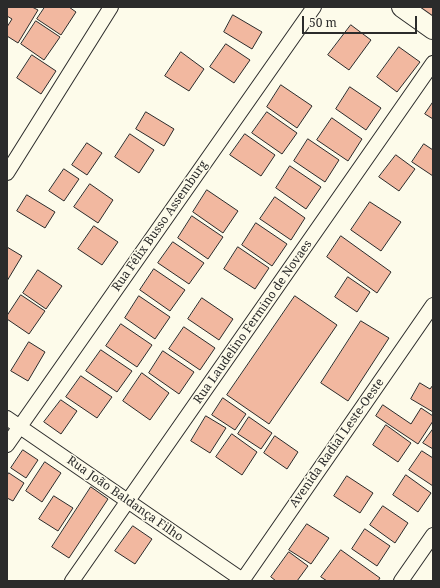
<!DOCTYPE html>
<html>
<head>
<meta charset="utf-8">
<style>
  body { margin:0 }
  #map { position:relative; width:440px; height:588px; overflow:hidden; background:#fdfbea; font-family:"Noto Serif",serif }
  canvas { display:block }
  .frame { position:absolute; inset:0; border:8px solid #2b2b2b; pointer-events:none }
  .scale { position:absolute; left:302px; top:16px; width:115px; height:18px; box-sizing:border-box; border:2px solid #2b2b2b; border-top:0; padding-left:5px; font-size:12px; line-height:14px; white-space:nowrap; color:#2b2b2b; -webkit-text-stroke:3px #fdfbea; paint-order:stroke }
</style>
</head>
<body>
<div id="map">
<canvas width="440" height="588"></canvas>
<div class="frame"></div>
<div class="scale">50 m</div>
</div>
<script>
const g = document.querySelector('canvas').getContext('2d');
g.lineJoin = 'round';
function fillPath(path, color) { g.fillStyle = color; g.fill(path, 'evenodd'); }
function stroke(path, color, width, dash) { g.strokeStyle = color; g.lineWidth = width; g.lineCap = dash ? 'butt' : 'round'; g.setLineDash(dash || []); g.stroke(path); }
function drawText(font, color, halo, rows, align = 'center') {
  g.font = font + ' "Noto Serif",serif'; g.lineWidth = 3; g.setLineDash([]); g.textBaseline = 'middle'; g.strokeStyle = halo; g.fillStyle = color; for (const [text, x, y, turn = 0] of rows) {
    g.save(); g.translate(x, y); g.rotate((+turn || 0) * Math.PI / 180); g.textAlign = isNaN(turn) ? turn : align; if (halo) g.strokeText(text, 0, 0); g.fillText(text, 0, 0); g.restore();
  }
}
const building = new Path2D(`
  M 7,7 L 32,7 L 38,10 L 18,43 L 7,36 L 7,27 L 12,19 L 7,16 Z
  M 45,7 L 69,7 L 76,12 L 61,35 L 37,19 Z
  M 420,7 L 433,7 L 433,24 L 416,12 Z
  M 233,15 L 262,32 L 252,49 L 224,32 Z
  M 36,21 L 60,37 L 44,60 L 21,44 Z
  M 351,25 L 371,40 L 349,70 L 328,55 Z
  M 226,44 L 250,60 L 234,83 L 210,67 Z
  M 399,47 L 420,62 L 397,92 L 377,77 Z
  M 181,52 L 204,69 L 189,91 L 165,76 Z
  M 32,55 L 56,71 L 41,94 L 17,78 Z
  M 281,85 L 312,106 L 297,128 L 267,107 Z
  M 350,87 L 381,108 L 366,130 L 336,109 Z
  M 433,102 L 433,119 L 425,114 Z
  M 146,112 L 174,129 L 164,146 L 136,129 Z
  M 267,112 L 297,133 L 282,154 L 252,133 Z
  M 332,118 L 362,139 L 348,161 L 317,140 Z
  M 130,134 L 154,150 L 139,173 L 115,157 Z
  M 245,134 L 275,155 L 261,176 L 230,155 Z
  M 308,139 L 339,160 L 325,182 L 294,161 Z
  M 87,143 L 102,153 L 87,175 L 72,165 Z
  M 424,144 L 433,150 L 433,176 L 412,162 Z
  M 396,155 L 415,169 L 399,191 L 379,177 Z
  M 290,166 L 321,187 L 306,209 L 276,188 Z
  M 64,169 L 79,179 L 64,201 L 49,191 Z
  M 90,184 L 113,200 L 98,223 L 74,207 Z
  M 207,190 L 238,211 L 223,233 L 193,212 Z
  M 27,195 L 55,212 L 45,228 L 17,211 Z
  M 275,197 L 305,218 L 291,240 L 260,219 Z
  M 370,202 L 401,222 L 381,251 L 351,230 Z
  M 192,216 L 223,237 L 208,259 L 178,238 Z
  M 256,223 L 287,244 L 272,266 L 242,245 Z
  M 94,226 L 118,242 L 102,265 L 78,249 Z
  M 341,236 L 391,272 L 377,293 L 327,257 Z
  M 173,242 L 204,263 L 189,284 L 158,263 Z
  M 7,247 L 22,256 L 7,281 Z
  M 238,247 L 269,268 L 255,289 L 224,269 Z
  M 154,269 L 185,290 L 170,311 L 140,290 Z
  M 38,270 L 62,286 L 46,309 L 23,293 Z
  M 348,277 L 370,292 L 357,312 L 335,297 Z
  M 21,295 L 45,311 L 29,334 L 7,319 L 7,316 Z
  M 139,296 L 170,317 L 155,339 L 125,318 Z
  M 295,296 L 337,325 L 269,424 L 227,395 Z
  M 202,298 L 233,319 L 219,340 L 188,319 Z
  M 361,321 L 389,338 L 348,401 L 321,383 Z
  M 121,324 L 152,345 L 137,367 L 106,346 Z
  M 184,327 L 215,348 L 200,370 L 169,349 Z
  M 29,342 L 45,352 L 28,381 L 11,371 Z
  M 101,350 L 132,371 L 117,392 L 86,371 Z
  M 163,351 L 194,372 L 179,394 L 149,373 Z
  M 142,373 L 169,393 L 150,420 L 123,401 Z
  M 81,376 L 112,397 L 97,418 L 66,397 Z
  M 420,383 L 430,389 L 433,385 L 433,412 L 411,399 Z
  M 223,398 L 246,414 L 235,430 L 212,415 Z
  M 61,400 L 77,411 L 61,434 L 44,422 Z
  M 383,405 L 411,424 L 421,408 L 433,416 L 433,421 L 418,444 L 376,416 Z
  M 206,416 L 226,428 L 210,453 L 191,441 Z
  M 249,417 L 272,433 L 261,449 L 238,434 Z
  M 386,425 L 411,443 L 398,462 L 373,445 Z
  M 433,429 L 433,449 L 423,443 Z
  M 232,434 L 257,452 L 242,475 L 216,457 Z
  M 275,436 L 298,452 L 287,469 L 264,453 Z
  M 23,450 L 38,460 L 26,478 L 11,468 Z
  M 422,451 L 433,458 L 433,486 L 409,470 Z
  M 45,462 L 61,473 L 42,502 L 26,491 Z
  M 9,473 L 24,483 L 13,501 L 7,498 L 7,476 Z
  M 406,475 L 431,493 L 418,512 L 393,495 Z
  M 347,476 L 373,493 L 360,513 L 334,496 Z
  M 91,487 L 108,499 L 69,558 L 52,547 Z
  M 54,496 L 73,508 L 58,531 L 39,519 Z
  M 383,506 L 408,523 L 395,543 L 370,525 Z
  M 307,524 L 329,538 L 311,564 L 289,550 Z
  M 133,526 L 152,539 L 135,564 L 115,551 Z
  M 365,529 L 390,546 L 377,566 L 352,549 Z
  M 341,550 L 380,578 L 378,581 L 327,581 L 321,577 Z
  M 289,552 L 308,566 L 297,581 L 276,581 L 271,577 Z`);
fillPath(building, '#f2b8a0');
stroke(building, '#2b2b2b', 1);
const minor = new Path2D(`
  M 7,173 L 111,7
  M 7,418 L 244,581
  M 7,445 L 314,7
  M 72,581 L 433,63
  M 242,581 L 433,305
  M 401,581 L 433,535`);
const secondary = new Path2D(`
  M 402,7 L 433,29`);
stroke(minor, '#2b2b2b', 16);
stroke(secondary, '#2b2b2b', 22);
stroke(minor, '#fdfbea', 14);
stroke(secondary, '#fdfbea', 20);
drawText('12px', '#2b2b2b', '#fdfbea', [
  ["Rua Félix Busso Assemburg",160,226,-55],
  ["Rua Laudelino Fermino de Novaes",253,322,-55],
  ["Avenida Radial Leste-Oeste",337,443,-55],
  ["Rua João Baldança Filho",125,499,35]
]);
</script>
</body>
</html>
